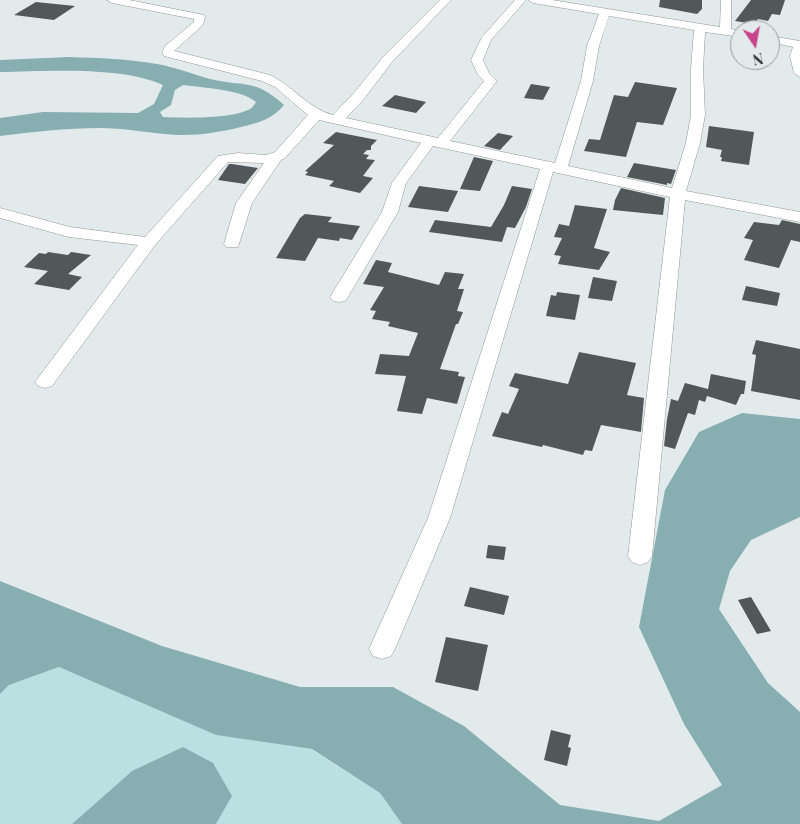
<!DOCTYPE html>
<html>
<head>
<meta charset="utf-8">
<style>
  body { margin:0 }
  #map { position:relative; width:800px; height:824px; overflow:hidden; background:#e3eaeb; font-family:"Playfair Display",serif }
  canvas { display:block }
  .north { position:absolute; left:730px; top:20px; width:50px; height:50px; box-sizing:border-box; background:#e3eaeb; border:1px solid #989d9e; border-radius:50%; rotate:168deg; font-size:14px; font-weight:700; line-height:20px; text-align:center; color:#27292a }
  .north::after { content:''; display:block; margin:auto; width:18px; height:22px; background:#c8458b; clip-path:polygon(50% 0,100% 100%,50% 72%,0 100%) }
</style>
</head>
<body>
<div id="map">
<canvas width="800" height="824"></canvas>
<div class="north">N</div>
</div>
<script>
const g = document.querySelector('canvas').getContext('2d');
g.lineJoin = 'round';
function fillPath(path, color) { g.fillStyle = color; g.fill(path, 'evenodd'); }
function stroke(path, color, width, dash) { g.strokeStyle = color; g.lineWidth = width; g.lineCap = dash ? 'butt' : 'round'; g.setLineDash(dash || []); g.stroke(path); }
fillPath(new Path2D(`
  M 59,667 L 216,735 L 311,749 L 380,793 L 402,824 L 216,824 L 232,796 L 132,771 L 72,824 L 0,824 L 0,694 L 9,685 Z`), '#bbe0e2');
fillPath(new Path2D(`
  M 69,57 C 99,58 128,59 157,64 C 175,67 192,74 210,79 C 243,87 255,78 284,105 C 273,119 258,123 241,127 C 216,133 191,137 165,134 C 143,132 122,128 100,128 C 66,128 33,132 0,136 L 0,118 L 43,112 L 138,113 L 154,104 L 163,85 C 123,66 45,71 0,72 L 0,60 ZM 183,85 C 203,88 241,89 256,102 C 254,105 252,109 248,110 C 229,119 184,118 163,117 L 160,112 L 171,105 L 175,90 Z
  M 742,413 L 800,419 L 800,517 L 751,540 L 730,571 L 719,609 L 768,683 L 800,712 L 800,824 L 402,824 L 380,793 L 312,749 L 216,735 L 59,667 L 9,685 L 0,694 L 0,581 L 162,646 L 300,687 L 393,687 L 464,726 L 560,805 L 659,821 L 722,785 L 684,724 L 639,627 L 665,490 L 699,432 Z
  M 183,747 L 213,763 L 232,796 L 216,824 L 72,824 L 132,771 Z`), '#87afb2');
fillPath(new Path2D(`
  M 660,0 L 702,0 L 702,9 L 697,14 L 659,7 Z
  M 751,0 L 785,0 L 780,15 L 772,14 L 768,21 L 758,19 L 754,24 L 735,21 Z
  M 36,2 L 75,6 L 54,20 L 14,15 Z
  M 635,82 L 677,88 L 663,125 L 637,122 L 626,157 L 584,151 L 589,139 L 600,140 L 614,95 L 628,97 Z
  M 531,84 L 550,87 L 543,100 L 524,98 Z
  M 395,95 L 426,102 L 416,113 L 382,106 Z
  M 709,126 L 754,132 L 749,165 L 721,161 L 722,157 L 720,157 L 722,150 L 706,147 Z
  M 336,132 L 377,140 L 371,146 L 371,150 L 367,150 L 363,154 L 369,155 L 366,159 L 375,160 L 363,176 L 373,178 L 360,193 L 329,186 L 334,181 L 305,175 L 308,172 L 305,171 L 334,145 L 323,143 Z
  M 498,133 L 513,136 L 500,150 L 484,146 Z
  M 474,157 L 493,161 L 480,191 L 460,189 Z
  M 634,163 L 676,170 L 671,184 L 667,183 L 667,185 L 627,177 Z
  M 229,164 L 232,164 L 258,168 L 245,184 L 218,180 Z
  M 419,186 L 458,191 L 448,212 L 408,207 Z
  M 512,186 L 532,189 L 526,207 L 515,228 L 507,227 L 502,242 L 429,232 L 435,220 L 491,227 L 504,205 Z
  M 621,188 L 665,198 L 663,215 L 613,210 L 615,200 Z
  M 575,205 L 607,209 L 594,248 L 610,252 L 599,270 L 558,264 L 561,256 L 554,255 L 562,238 L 554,237 L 559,224 L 569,226 Z
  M 305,214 L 332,217 L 328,222 L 360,226 L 352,240 L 340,238 L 339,241 L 318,238 L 305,261 L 276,258 L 300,218 Z
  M 782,220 L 800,224 L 800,242 L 791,240 L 779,268 L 744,260 L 753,240 L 744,238 L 754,222 L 779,225 Z
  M 48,252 L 68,255 L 71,252 L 91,255 L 68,274 L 82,277 L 69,290 L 34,284 L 48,271 L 24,267 L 39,253 L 46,254 Z
  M 376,260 L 392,263 L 388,272 L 439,285 L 445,272 L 464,274 L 458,289 L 464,289 L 457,311 L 463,312 L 458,324 L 456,324 L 440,369 L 459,372 L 458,376 L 465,377 L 457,404 L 427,398 L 422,414 L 397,411 L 406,376 L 375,374 L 380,354 L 409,356 L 418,333 L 388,326 L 390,322 L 372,319 L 376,311 L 370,310 L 384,287 L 363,284 Z
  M 593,277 L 617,281 L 612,301 L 588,298 Z
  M 746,286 L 780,293 L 777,306 L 742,300 Z
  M 557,292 L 580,295 L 575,320 L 546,316 L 551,295 L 556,296 Z
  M 756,340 L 800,349 L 800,400 L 751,391 L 756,355 L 752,354 Z
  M 579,352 L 636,363 L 627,395 L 644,398 L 641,432 L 601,425 L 592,451 L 585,450 L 583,455 L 543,445 L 542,447 L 492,436 L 502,412 L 508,414 L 519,389 L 509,386 L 515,373 L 568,384 Z
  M 711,374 L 746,381 L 744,394 L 741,394 L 736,405 L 707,396 L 705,402 L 699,400 L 695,415 L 688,413 L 675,449 L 664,446 L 667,419 L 671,399 L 678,401 L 685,383 L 708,389 Z
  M 488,545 L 506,547 L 504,560 L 486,558 Z
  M 470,587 L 509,596 L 504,615 L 464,606 Z
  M 751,597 L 771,631 L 757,634 L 738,600 Z
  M 446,637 L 488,645 L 478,691 L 435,682 Z
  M 551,730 L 571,735 L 568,747 L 571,748 L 567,766 L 544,760 Z`), '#525859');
const minor = new Path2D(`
  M 107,0 L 129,0 L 204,15 L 205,17 L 203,25 L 174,51 L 270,75 C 293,86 309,109 333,115 L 353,94 L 384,56 L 440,0 L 451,0 L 392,62 L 363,100 L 346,118 L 438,138 L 484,81 L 478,75 L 471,60 L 482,37 L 515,0 L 526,0 L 491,40 L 483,60 L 489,73 L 497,81 L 450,141 L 555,163 L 581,81 L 587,46 L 599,14 L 533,3 L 528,0 L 552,0 L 720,27 L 721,0 L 731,0 L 731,29 L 740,31 L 740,37 L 705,32 L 703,69 L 705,115 L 700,143 L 686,191 L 800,212 L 800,222 L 685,200 L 652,556 L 648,562 L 640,565 L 632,562 L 628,556 L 670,197 L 553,172 L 450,518 L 395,649 L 391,656 L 382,659 L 373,656 L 369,649 L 428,518 L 540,169 L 433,146 L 406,183 L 398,212 L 348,297 L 345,301 L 339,302 L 333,301 L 330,297 L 382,212 L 392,183 L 421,143 L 319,120 L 285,158 L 281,160 L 252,203 L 238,247 L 226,247 L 224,244 L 236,203 L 264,163 L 228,162 L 155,245 L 52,386 L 45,388 L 38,386 L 35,382 L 38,378 L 138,245 L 69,237 L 0,218 L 0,208 L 70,227 L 145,237 L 218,156 L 238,153 L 266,155 L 275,152 L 308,115 L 275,87 L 262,81 L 164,56 L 162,53 L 165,46 L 194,22 L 194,19 L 112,3 ZM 609,16 L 694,30 L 691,69 L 691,115 L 686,143 L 672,188 L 568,166 L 593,81 L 599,46 Z
  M 770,36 L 800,41 L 800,77 L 794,73 L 790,56 L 793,47 L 770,42 Z`);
stroke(minor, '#8e9596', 1);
fillPath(minor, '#fff');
</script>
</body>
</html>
